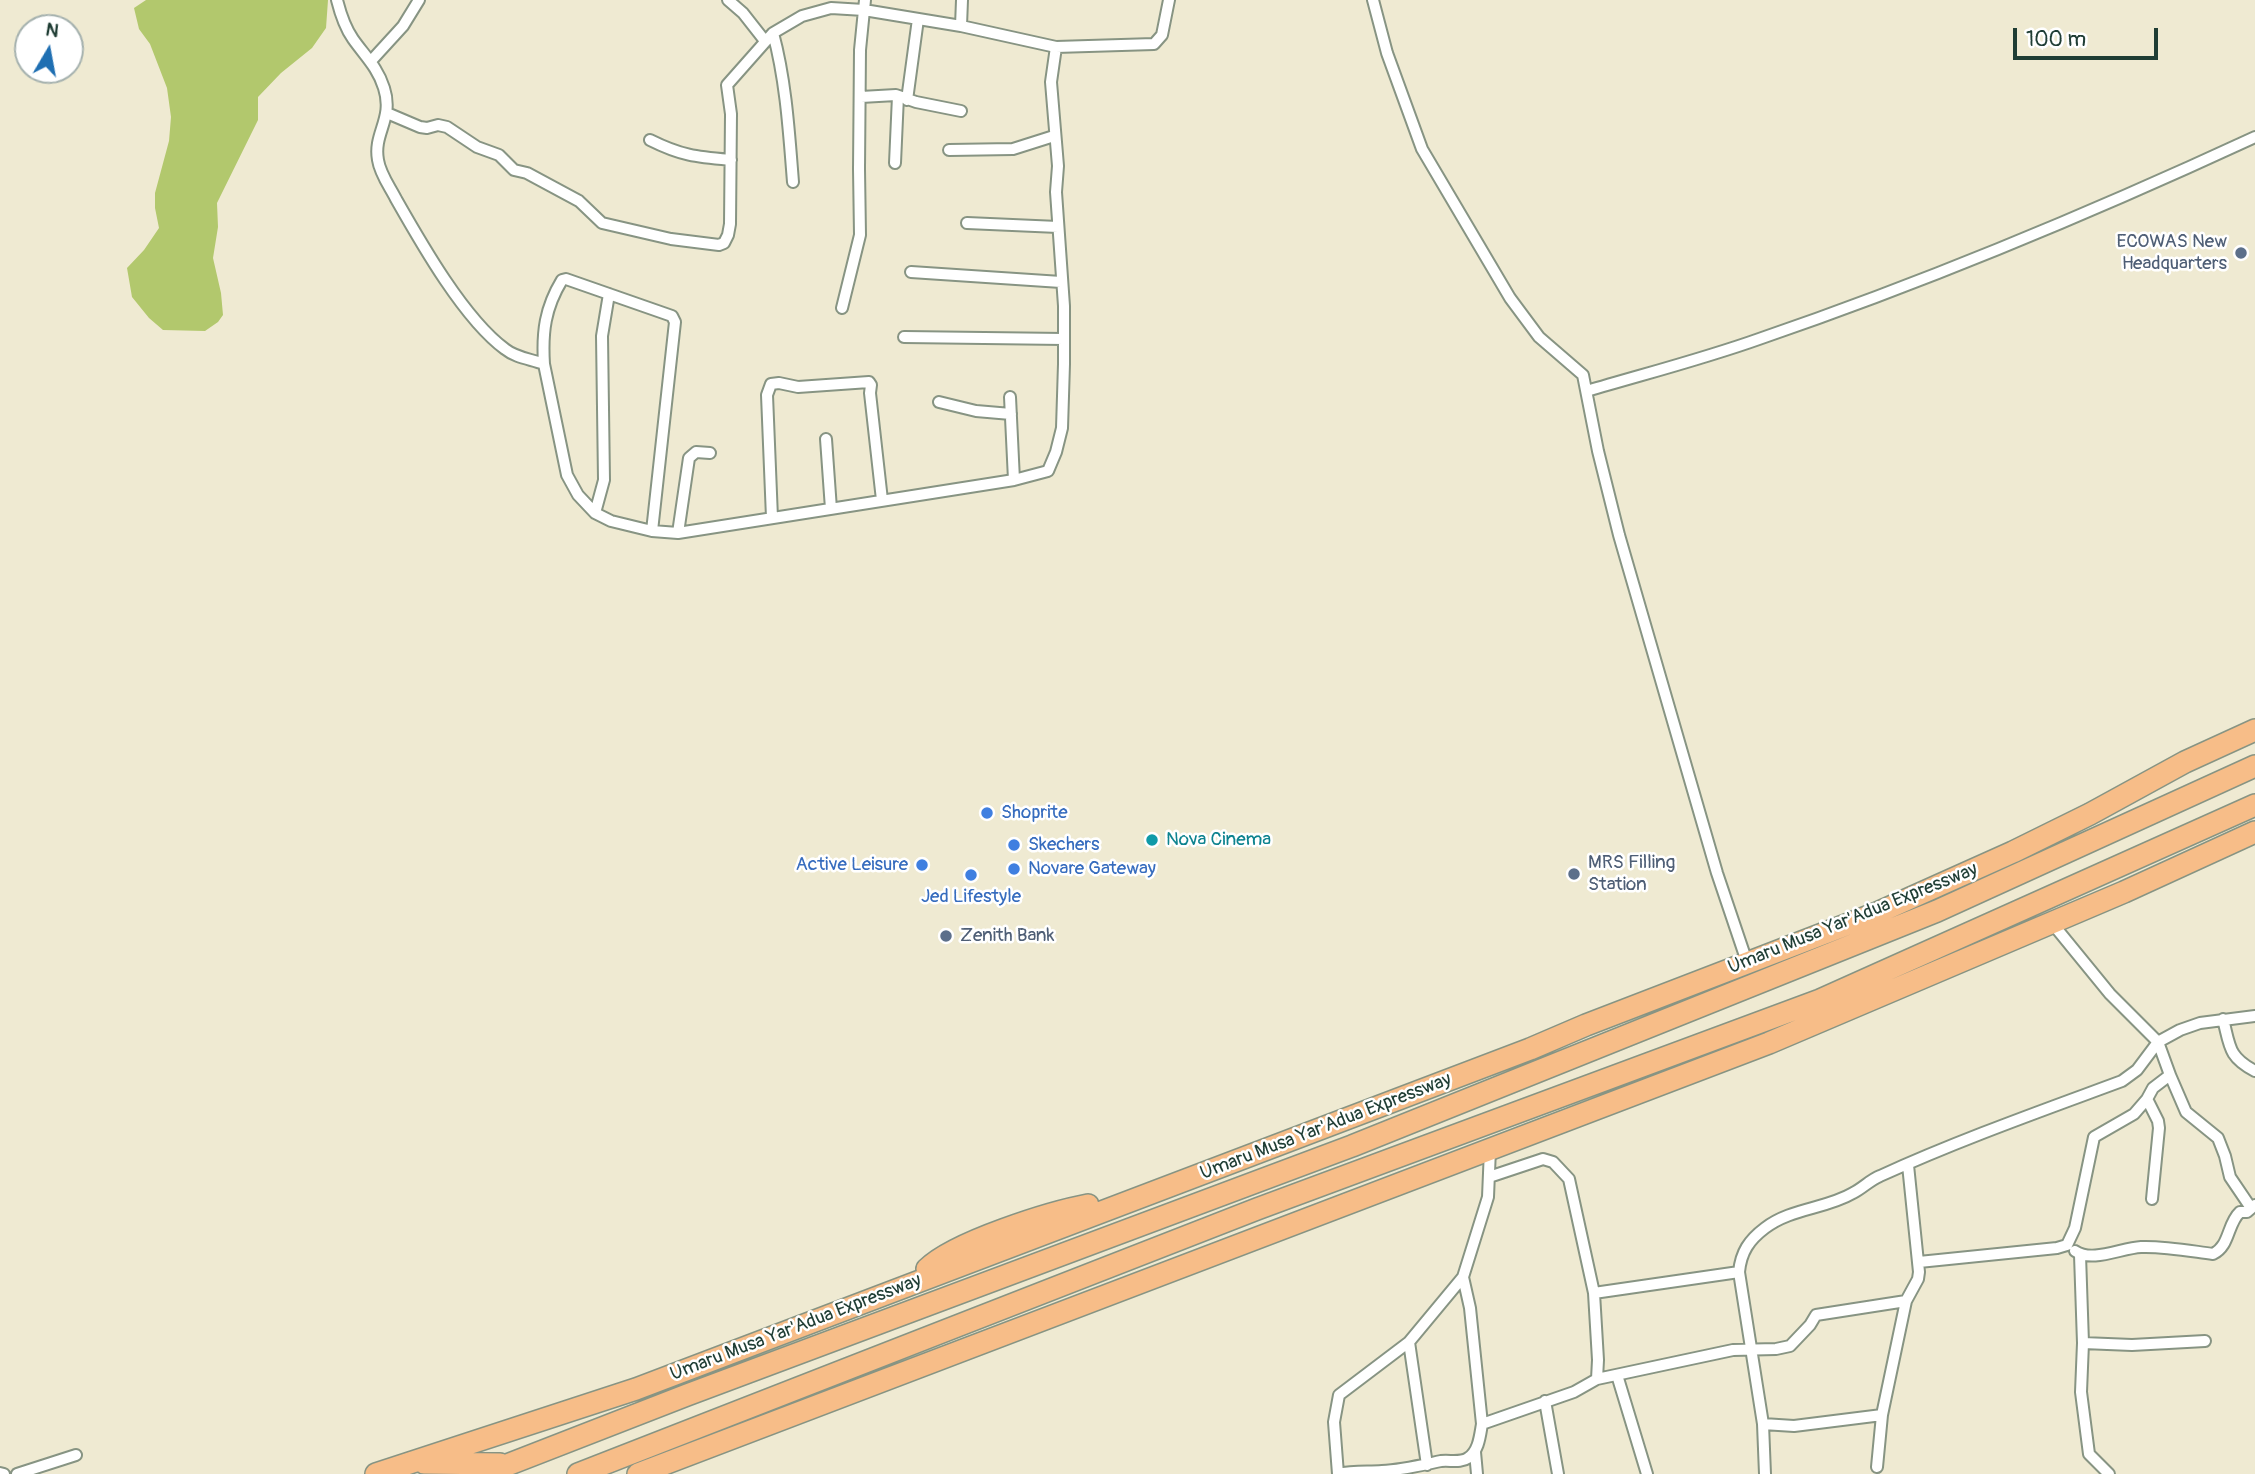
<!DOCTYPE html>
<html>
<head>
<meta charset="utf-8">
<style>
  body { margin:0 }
  #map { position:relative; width:2255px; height:1474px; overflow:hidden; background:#efead2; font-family:Pangolin,sans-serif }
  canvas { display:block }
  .north { position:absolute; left:14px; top:14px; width:70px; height:70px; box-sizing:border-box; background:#fff; border:2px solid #a5b1ae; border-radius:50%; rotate:10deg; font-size:19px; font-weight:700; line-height:28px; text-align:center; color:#1f3d34 }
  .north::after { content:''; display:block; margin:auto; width:24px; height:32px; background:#1f6fb2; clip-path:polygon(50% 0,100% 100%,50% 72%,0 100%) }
  .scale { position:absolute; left:2013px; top:28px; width:145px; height:32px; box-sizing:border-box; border:4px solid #1f3d34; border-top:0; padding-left:9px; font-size:21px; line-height:24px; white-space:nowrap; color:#1f3d34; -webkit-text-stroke:5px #fff; paint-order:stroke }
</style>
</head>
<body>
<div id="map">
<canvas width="2255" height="1474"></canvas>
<div class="north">N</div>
<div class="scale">100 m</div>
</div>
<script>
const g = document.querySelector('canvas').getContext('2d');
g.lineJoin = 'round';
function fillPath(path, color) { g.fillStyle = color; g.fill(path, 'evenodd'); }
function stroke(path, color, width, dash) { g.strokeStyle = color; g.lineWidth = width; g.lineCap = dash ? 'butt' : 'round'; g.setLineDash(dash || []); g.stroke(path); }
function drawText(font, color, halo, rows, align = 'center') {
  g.font = font + ' Pangolin,sans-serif'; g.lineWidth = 5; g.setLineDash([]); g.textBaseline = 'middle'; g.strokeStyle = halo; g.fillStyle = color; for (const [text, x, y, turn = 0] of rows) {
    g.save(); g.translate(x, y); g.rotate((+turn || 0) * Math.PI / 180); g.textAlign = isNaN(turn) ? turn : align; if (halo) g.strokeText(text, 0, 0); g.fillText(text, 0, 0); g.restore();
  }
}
fillPath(new Path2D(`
  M 146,0 L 328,0 L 326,28 L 312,48 L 281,73 L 258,97 L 258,120 L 217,203 L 218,227 L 213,258 L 221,293 L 223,315 L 218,322 L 205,331 L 163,330 L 149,318 L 132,297 L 127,268 L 144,250 L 159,228 L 155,208 L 155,193 L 169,141 L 171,117 L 167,88 L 150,44 L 139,29 L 134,8 Z`), '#b2c86d');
const street = new Path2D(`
  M 337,0 C 340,12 346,29 353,39 C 365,56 378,68 384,88 C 394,119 373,133 378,160 C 380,174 390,187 396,199 C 421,243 464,319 505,349 C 516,358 531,359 544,364 L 567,475 L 578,495 L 595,513 L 611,521 L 652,531 L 678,533 L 1014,480 L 1048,471 L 1056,452 L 1062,428 L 1064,364 L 1064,306 L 1056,192 L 1058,166 L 1051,82 L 1056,47
  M 728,0 L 743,13 L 765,41
  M 1373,0 L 1387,53 L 1422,149 L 1510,298 L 1539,337 L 1583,375 L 1598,451 L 1619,535 L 1717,873 L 1747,962
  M 961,26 L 962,0
  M 773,33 C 786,81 789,132 793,182
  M 371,61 L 403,26 L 419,0
  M 861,97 L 896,95 L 916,102 L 961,111
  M 907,100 L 918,19
  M 387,113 L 420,127 L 427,128 L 438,125 L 447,127 L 477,147 L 499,155 L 514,170 L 527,173 L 579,201 L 602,223 L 671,239 L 719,245 L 724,243 L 728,235 L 730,224 L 731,114 L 727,85 L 773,33 L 802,16 L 831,8 L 864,10 L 961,26 L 1056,47 L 1154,44 L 1162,35 L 1169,0
  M 650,140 C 682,156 697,157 731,160
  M 949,150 L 1013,149 L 1054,136
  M 895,163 L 898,96
  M 967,223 L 1058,227
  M 911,272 L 1061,282
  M 842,308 L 860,235 L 859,169 L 860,50 L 865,0
  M 904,337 L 1064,339
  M 544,364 C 542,332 545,308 562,280 L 566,279 L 672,316 L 675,322 L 652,531
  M 1587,391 C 1644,374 1703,359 1759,339 C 1928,281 2093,212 2255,137
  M 1010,397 L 1014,480
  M 939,402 L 976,411 L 1011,414
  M 826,439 L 831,509
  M 595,513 L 604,480 L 602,336 L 609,294
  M 772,518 L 767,395 L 771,384 L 779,383 L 798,387 L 869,382 L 871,385 L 870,393 L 882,500
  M 678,533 L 689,458 L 696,452 L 710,453
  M 2223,1019 C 2230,1046 2228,1057 2255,1071
  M 2170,1075 L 2186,1112 L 2218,1138 L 2225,1156 L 2230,1177 L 2251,1208
  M 2147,1099 L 2158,1121 L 2159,1128 L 2152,1199
  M 1489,1177 L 1543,1159 L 1553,1162 L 1569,1179 L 1594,1293 L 1598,1360 L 1597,1379
  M 2075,1251 C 2092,1263 2121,1248 2141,1247 C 2164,1246 2190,1251 2213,1254 C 2230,1246 2227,1224 2240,1212 L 2247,1212 L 2255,1205
  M 2080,1255 L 2083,1343 L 2081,1392 L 2089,1454 L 2109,1474
  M 1919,1262 L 2057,1248 L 2067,1245 L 2075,1228 L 2094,1137 L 2134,1114 L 2147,1099 L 2153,1088 L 2170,1075 L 2158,1042 L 2110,994 L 2052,923
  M 1739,1272 L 1763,1424 L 1765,1474
  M 1594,1293 L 1739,1272 C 1741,1252 1749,1240 1765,1228 C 1791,1208 1826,1209 1853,1193 C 1863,1188 1870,1180 1880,1176 C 1959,1140 2041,1111 2122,1081 L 2137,1070 L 2158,1042 L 2180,1030 L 2200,1023 L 2255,1016
  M 1409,1342 L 1427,1465
  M 2083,1343 L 2132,1345 L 2205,1341
  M 1617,1375 L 1647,1474
  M 1545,1401 L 1558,1474
  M 1482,1424 L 1574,1392 L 1597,1379 L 1733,1350 L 1776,1349 L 1790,1346 L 1810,1325 L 1816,1315 L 1906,1301
  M 1763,1424 L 1794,1426 L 1882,1415
  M 1475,1452 L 1477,1474
  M 1877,1467 L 1882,1415 L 1906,1301 L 1918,1279 L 1919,1272 L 1908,1165
  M 0,1473 L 4,1474
  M 17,1474 L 76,1455
  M 1338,1474 C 1353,1471 1367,1472 1382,1471 C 1402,1470 1422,1465 1441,1461 C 1450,1460 1461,1463 1468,1458 C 1479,1451 1480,1435 1482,1424 L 1470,1308 L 1463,1277 L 1488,1197 L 1490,1149
  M 1338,1474 L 1334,1422 L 1339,1395 L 1409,1342 L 1463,1277`);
const highway = new Path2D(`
  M 927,1269 C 954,1242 1051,1212 1088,1205
  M 424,1463 L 500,1464
  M 376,1474 L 636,1389 L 1530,1049 L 1586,1025 L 1877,913 L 2013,852 L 2090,814 L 2185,762 L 2255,730
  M 484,1474 L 687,1395 L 1352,1146 L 1937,911 L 2255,766
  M 578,1474 L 1257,1209 L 1820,1000 L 2255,805
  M 638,1474 L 1769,1043 L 2124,892 L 2255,832`);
stroke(street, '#879483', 14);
stroke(highway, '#879483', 24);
stroke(street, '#fff', 10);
stroke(highway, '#f7bd88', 21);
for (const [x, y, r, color] of [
  [2241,253,7,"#5c6f8a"],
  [987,813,7,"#3f7fe0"],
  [1152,840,7,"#0f9aa8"],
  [1014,845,7,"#3f7fe0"],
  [922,865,7,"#3f7fe0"],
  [1014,869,7,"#3f7fe0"],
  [1574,874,7,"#5c6f8a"],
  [971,875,7,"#3f7fe0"],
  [946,936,7,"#5c6f8a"]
]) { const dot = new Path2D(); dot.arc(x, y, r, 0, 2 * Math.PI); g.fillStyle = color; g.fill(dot); stroke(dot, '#fff', 2.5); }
drawText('19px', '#4e5e75', '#fff', [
  ["ECOWAS New",2227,242,"right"],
  ["Headquarters",2227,264,"right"],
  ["MRS Filling",1588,863],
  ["Station",1588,885],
  ["Zenith Bank",960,936]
], 'left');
drawText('19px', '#366cbe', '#fff', [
  ["Shoprite",1001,813],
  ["Skechers",1028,845],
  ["Active Leisure",908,865,"right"],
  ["Novare Gateway",1028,869],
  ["Jed Lifestyle",971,897,"center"]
], 'left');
drawText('19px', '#0d838f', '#fff', [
  ["Nova Cinema",1166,840]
], 'left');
drawText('19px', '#1f3d34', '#fff', [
  ["Umaru Musa Yar'Adua Expressway",1853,919,-22],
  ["Umaru Musa Yar'Adua Expressway",1326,1127,-21],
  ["Umaru Musa Yar'Adua Expressway",796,1328,-21]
]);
</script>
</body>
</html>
